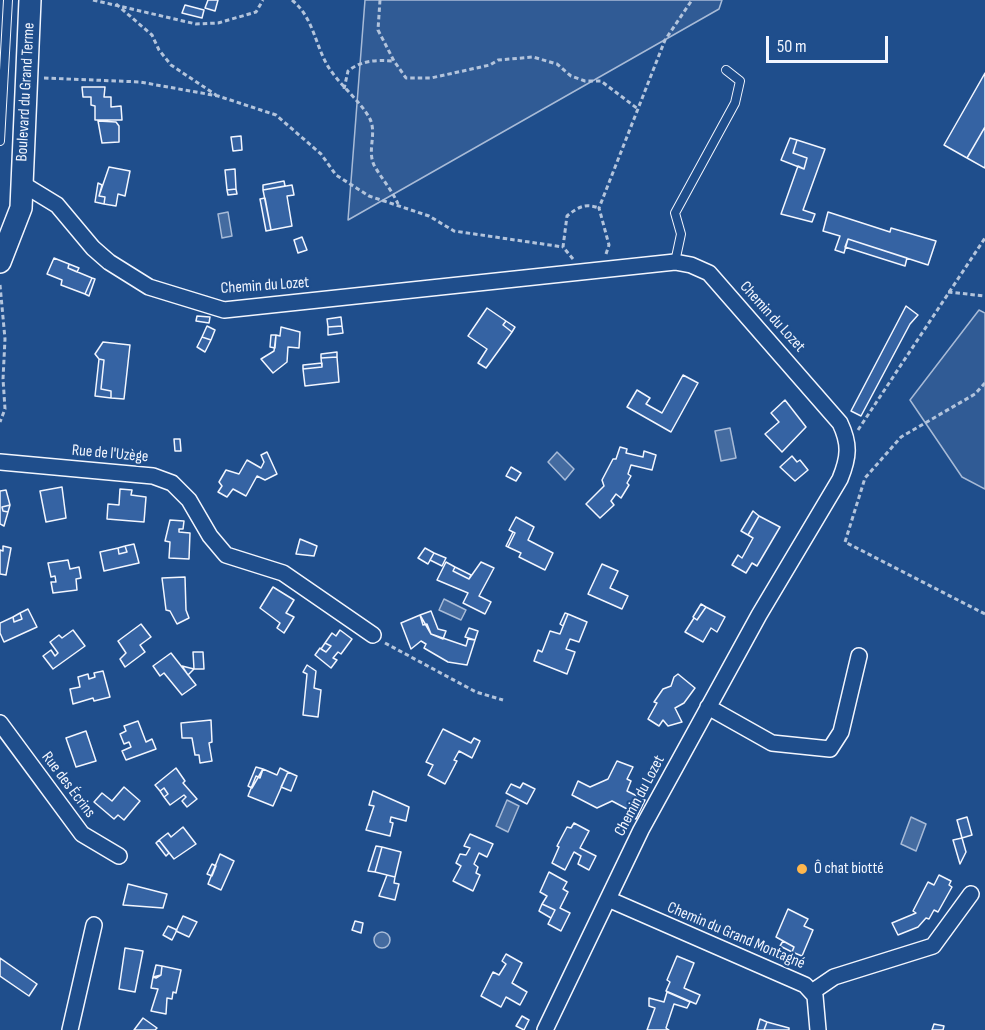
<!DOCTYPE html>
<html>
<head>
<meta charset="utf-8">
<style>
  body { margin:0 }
  #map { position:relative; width:985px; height:1030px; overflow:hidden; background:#1f4e8c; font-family:"Sofia Sans Condensed",sans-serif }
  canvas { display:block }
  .scale { position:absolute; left:766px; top:36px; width:122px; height:27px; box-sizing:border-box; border:3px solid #f2f6ff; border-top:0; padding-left:8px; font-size:18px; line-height:21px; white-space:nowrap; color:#f2f6ff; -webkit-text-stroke:4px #1f4e8c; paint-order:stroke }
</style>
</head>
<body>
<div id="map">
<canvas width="985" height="1030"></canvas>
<div class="scale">50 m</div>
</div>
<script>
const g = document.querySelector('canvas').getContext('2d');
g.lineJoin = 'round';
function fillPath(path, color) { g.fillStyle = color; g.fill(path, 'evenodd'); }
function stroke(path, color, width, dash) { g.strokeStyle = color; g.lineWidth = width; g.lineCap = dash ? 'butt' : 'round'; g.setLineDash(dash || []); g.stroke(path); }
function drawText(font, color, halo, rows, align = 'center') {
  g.font = font + ' "Sofia Sans Condensed",sans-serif'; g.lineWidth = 4.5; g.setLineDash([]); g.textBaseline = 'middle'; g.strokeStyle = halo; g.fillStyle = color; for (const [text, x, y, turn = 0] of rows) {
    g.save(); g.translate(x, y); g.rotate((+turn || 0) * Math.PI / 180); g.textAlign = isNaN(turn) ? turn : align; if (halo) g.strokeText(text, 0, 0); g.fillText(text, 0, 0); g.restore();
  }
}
const built = new Path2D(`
  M 365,0 L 722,0 L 719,9 L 348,220 Z
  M 979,310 L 985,313 L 985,489 L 962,477 L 910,400 Z`);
fillPath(built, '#305b95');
stroke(built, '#a8bbd7', 1.5);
const water = new Path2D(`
  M 228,212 L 232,236 L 222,238 L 218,214 Z
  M 730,428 L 736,458 L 721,461 L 715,431 Z
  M 557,452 L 574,469 L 565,480 L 548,462 Z
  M 444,599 L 466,610 L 461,620 L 439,610 Z
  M 507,800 L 519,806 L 508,832 L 496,826 Z
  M 911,817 L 926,824 L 916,851 L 901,844 Z
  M374 940a8 8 0 1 1 16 0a8 8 0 1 1-16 0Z`);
fillPath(water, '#446ba0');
stroke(water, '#a8bbd7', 1.5);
const building = new Path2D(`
  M 208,0 L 218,0 L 215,11 L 205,8 Z
  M 185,5 L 204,10 L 202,18 L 182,13 Z
  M 985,73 L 985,127 L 967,158 L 944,145 Z
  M 82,87 L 105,87 L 104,97 L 111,97 L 111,107 L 121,106 L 122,120 L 95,120 L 95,106 L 91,105 L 91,97 L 83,97 Z
  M 98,121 L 116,122 L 119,126 L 119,142 L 102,143 Z
  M 985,127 L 985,168 L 967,158 Z
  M 241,136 L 242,150 L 233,151 L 231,137 Z
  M 790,138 L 797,140 L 793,153 L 807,158 L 804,169 L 781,160 Z
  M 797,140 L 825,149 L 803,210 L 815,214 L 812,222 L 781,214 L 798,166 L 804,169 L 807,158 L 793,153 Z
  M 109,167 L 130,171 L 125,196 L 118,194 L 116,206 L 104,204 L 105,197 L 99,196 Z
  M 235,169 L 236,189 L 227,190 L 225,170 Z
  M 284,181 L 285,186 L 263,190 L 263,185 Z
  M 98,183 L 102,185 L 99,196 L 105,197 L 104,204 L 95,202 Z
  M 292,185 L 294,195 L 287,196 L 292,226 L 271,230 L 263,190 Z
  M 236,189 L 237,194 L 228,195 L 227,190 Z
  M 265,198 L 271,230 L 266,231 L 260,199 Z
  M 828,212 L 890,232 L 891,228 L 936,241 L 928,265 L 848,239 L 844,253 L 835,250 L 840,236 L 823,231 Z
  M 302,237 L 307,250 L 298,253 L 294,240 Z
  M 848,239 L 907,258 L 905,266 L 845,247 Z
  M 54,258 L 69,264 L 68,268 L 92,278 L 85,294 L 61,285 L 62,280 L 47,274 Z
  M 69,264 L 79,268 L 77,272 L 68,268 Z
  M 92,278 L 95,279 L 89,296 L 85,294 Z
  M 906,306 L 918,315 L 910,324 L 861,416 L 851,411 Z
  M 487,308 L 506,321 L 503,325 L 512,332 L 486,368 L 478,363 L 487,349 L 468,336 Z
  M 197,316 L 210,317 L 209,323 L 196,321 Z
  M 341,317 L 342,326 L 328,327 L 327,319 Z
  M 506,321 L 515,327 L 512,332 L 503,325 Z
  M 207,326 L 215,330 L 211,340 L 202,337 Z
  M 342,326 L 343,333 L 328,335 L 328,327 Z
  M 281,327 L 300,332 L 299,348 L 288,347 L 287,362 L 273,373 L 261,359 L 274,351 L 276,335 L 280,336 Z
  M 271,335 L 276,335 L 275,348 L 270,347 Z
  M 202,337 L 211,340 L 205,352 L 197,347 Z
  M 103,342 L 130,345 L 124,399 L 111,398 L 111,391 L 101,389 L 104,360 L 99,359 L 95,354 Z
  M 337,352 L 337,357 L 321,358 L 321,354 Z
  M 337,357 L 339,382 L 305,386 L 303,369 L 322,367 L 321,358 Z
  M 99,359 L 104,360 L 101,389 L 111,391 L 111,398 L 95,396 Z
  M 322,363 L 322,367 L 303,369 L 303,365 Z
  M 683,375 L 698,383 L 671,432 L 627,407 L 637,390 L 650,398 L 646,404 L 662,413 Z
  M 785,400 L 806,427 L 782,452 L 765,434 L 779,422 L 771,413 Z
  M 174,439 L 180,439 L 181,451 L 175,451 Z
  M 620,447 L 627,449 L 626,453 L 643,457 L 644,451 L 656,455 L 652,470 L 631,465 L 628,474 L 631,476 L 627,483 L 629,485 L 621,498 L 616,494 L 611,501 L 614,505 L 600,518 L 586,504 L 604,486 L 602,480 L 613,459 L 616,459 Z
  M 267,452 L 277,474 L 265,480 L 257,476 L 246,496 L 233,489 L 227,497 L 218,492 L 222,486 L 219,482 L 226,470 L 239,474 L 247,460 L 261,468 L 264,462 L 261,455 Z
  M 792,456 L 797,462 L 800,460 L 808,470 L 795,481 L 780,467 Z
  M 511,467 L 521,473 L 516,481 L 506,476 Z
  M 62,487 L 66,518 L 46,522 L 40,491 Z
  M 120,489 L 132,490 L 131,495 L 146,497 L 144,522 L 107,519 L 108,504 L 119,505 Z
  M 6,490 L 10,505 L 2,507 L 3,511 L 8,512 L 4,526 L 0,524 L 0,491 Z
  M 10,505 L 8,512 L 3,511 L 2,507 Z
  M 753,511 L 759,516 L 748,535 L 741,531 Z
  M 759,516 L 780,527 L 757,566 L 752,563 L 746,573 L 732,565 L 738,555 L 742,558 L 753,538 L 748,535 Z
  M 516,517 L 534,527 L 528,540 L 553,553 L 545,570 L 519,557 L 521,553 L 508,547 L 515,533 L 509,530 Z
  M 170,520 L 184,521 L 183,529 L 179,529 L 179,532 L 190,533 L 189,559 L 169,558 L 170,542 L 165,541 Z
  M 513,532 L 515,533 L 508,547 L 506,546 Z
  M 300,539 L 317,546 L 314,556 L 296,554 Z
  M 134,544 L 139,563 L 104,571 L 100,552 L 118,548 L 119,554 L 127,552 L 125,546 Z
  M 3,546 L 11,548 L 6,575 L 0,574 L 0,550 L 3,551 Z
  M 125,546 L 127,552 L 119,554 L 118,548 Z
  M 425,548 L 434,553 L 428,564 L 418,558 Z
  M 434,553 L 446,558 L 442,566 L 430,560 Z
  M 68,560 L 70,569 L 79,567 L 81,578 L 76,579 L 77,590 L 53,593 L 51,582 L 56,582 L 55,576 L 51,577 L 48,563 Z
  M 446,562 L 455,567 L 453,571 L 469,579 L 481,562 L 494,568 L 479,596 L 491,602 L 485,614 L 463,603 L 468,593 L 437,580 Z
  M 602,564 L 618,571 L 610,588 L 628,596 L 622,609 L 588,594 Z
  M 455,567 L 471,575 L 469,579 L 453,571 Z
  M 185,577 L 186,610 L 189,618 L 177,624 L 170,611 L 166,610 L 162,578 Z
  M 273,587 L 294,600 L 286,613 L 294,617 L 284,633 L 277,628 L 280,623 L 260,608 Z
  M 701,604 L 706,607 L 697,620 L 693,617 Z
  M 706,607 L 725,617 L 717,632 L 711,628 L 703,642 L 685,632 L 694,618 L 697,620 Z
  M 28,609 L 37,627 L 4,642 L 0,633 L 0,623 L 13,617 L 14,622 L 22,619 L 20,613 Z
  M 431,611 L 438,629 L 446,631 L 443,639 L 431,634 L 427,624 L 423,625 L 420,615 Z
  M 20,613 L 22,619 L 14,622 L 13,617 Z
  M 565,613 L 568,614 L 563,626 L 560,624 Z
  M 568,614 L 587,622 L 579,642 L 570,639 L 566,649 L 575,652 L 567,674 L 534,661 L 538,650 L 542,652 L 550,631 L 560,634 Z
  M 420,615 L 431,634 L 466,646 L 468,639 L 475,640 L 467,665 L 448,662 L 424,648 L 426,644 L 421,641 L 411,649 L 401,623 Z
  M 141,624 L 151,637 L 140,645 L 145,652 L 125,667 L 120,659 L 126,653 L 118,641 Z
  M 469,628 L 478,631 L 475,640 L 465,637 Z
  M 73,630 L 85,646 L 53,669 L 43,656 L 51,650 L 55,656 L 58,653 L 50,642 L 59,635 L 62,638 Z
  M 340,630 L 352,639 L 341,654 L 338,652 L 333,658 L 337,660 L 331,668 L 315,655 L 320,648 L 326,652 L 331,646 L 325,643 L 332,633 L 336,636 Z
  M 325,643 L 331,646 L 326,652 L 321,649 Z
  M 193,652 L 203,652 L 204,669 L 194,669 Z
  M 171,653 L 196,685 L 182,695 L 164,673 L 160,676 L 153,666 Z
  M 307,665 L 316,671 L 314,688 L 321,690 L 318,717 L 303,715 L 307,674 L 303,672 Z
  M 182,666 L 194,669 L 188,675 Z
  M 103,671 L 110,697 L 94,701 L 93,698 L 73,704 L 70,689 L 80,687 L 78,677 L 88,674 L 89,679 L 95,677 L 94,673 Z
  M 678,674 L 695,688 L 684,703 L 675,708 L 682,722 L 668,726 L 663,720 L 659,726 L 648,719 L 657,703 L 654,702 L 663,689 L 671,686 L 674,677 Z
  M 211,720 L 212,742 L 209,743 L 212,761 L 200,763 L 199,755 L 195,755 L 192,738 L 182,738 L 181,723 Z
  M 138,721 L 146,742 L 152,739 L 156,749 L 126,760 L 122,751 L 131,747 L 129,742 L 124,744 L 120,734 L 126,731 L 124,726 Z
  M 443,729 L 471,743 L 474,738 L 480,741 L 472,758 L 459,751 L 454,760 L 457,761 L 445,784 L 428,775 L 433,765 L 426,762 Z
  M 86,731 L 96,761 L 76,767 L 66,738 Z
  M 617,761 L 633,767 L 627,779 L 631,781 L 627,791 L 645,800 L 636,819 L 627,815 L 629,810 L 612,801 L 597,808 L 572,795 L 578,781 L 590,787 L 608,779 Z
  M 256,767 L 263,769 L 252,788 L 248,786 Z
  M 176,768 L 185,781 L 183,783 L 197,799 L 187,807 L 182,801 L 186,797 L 184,795 L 170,805 L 164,797 L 168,794 L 164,788 L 160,791 L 155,785 Z
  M 280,768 L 288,772 L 273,806 L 248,796 L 256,776 L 260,778 L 263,769 L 277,775 Z
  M 288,772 L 297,776 L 291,791 L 281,787 Z
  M 523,783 L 535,789 L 527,804 L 506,793 L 511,784 L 520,788 Z
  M 124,787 L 140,801 L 124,820 L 118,815 L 114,819 L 94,802 L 102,793 L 112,801 Z
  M 164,788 L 168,794 L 164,797 L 160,791 Z
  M 373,791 L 409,807 L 406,821 L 391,817 L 390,822 L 393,823 L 390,836 L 366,830 L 374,806 L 369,805 Z
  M 967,817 L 972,835 L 962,838 L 957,820 Z
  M 574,823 L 589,831 L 580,848 L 596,856 L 589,870 L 578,864 L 581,856 L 574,852 L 565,870 L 552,863 L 559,847 L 557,846 L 567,827 L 571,828 Z
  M 183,827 L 196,844 L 174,859 L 159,840 L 168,833 L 171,837 Z
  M 470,834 L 493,844 L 487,857 L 479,853 L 474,864 L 478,867 L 476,873 L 480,875 L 473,891 L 453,881 L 461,866 L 456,863 L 460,854 L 466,855 L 470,848 L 464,846 Z
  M 962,838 L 966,852 L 960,864 L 953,840 Z
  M 159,840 L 169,853 L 166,856 L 156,843 Z
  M 376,846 L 382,847 L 375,872 L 368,871 Z
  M 382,847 L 401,852 L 395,877 L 375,872 Z
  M 220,854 L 234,861 L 221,890 L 208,884 Z
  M 212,864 L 216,866 L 212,876 L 207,874 Z
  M 549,872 L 567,882 L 563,889 L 568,892 L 560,908 L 570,913 L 561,931 L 548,924 L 555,910 L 542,904 L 547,896 L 540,892 Z
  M 387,875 L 395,877 L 394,883 L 399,884 L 395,900 L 379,896 Z
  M 939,875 L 951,881 L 949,885 L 952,887 L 938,912 L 934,910 L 929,919 L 926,918 L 918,927 L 898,935 L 892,923 L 916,913 L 913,911 L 928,882 L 934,885 Z
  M 128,884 L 167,894 L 163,908 L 123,905 Z
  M 542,904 L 555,910 L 551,918 L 539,911 Z
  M 788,909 L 808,919 L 804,926 L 813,930 L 802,956 L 792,952 L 794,947 L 776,937 Z
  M 183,916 L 197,922 L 189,937 L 176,931 Z
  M 355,921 L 363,923 L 361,933 L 352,930 Z
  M 168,926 L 177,930 L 172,940 L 163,935 Z
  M 783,941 L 794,947 L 792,952 L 780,946 Z
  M 125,948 L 143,951 L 135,992 L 119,989 Z
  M 506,954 L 522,963 L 512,983 L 527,992 L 520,1005 L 506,997 L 501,1007 L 481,996 L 493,972 L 499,975 L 506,964 L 502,961 Z
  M 677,956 L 694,963 L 684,988 L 700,995 L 696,1004 L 666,991 L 670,982 L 667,980 Z
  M 0,958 L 37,984 L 29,996 L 0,976 Z
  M 156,965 L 162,966 L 161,975 L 156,978 L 153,977 Z
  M 162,966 L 181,970 L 176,993 L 173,992 L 172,999 L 167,998 L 166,1014 L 151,1011 L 158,989 L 151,988 L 153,977 L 161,975 Z
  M 667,992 L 690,1002 L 687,1008 L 674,1004 L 666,1028 L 669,1030 L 647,1030 L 655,1008 L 649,1006 L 649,998 L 664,1002 Z
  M 522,1016 L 529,1020 L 524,1030 L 516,1026 Z
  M 143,1018 L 157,1028 L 155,1030 L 134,1030 Z
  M 760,1019 L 767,1022 L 764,1030 L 757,1030 Z
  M 767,1022 L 789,1028 L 789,1030 L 764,1030 Z
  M 934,1024 L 944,1026 L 943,1030 L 932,1030 Z`);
fillPath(building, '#3563a3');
stroke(building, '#f2f6ff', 1.5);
const lane = new Path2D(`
  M 0,141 L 8,0
  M 675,262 L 681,234 L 675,213 L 735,103 L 740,81 L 726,70`);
const street = new Path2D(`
  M 21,183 L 57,205 L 93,248 L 109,262 L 149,287 L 224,310 L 675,262 L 691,265 L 709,273 L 840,423 C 850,444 849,457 840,479 L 759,615 L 641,830 L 545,1030
  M 0,462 L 153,476 L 172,483 L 189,500 L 210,536 L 226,555 L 283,573 L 373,635
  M 708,707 L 772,743 L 830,749 L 841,732 L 859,656
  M 0,723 L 82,834 L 119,856
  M 608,899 L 805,985 L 815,996 L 818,1030
  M 812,992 L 834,977 L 933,946 L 971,894
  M 70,1030 L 94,925`);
const secondary = new Path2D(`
  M 0,262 L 21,208 L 30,0`);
stroke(lane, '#f2f6ff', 10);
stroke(street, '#f2f6ff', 18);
stroke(secondary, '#f2f6ff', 24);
stroke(new Path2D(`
  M 93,0 L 196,24 L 218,23 L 256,12 L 263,0
  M 292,0 C 314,18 315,46 329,68 C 340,85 362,103 370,119 C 377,134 367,150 374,165 C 381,178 392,190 398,204
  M 380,0 L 378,30 L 394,61 L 406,78 L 431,78 L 490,65 L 498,60 L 533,57 L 557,64 L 571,76 L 585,81 L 601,81 L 638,109
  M 116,4 L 152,35 L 159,50 L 171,65 L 216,95
  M 44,78 L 140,82 L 218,96 L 276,115 L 321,154 L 336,175 L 369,196 L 429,216 L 454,231 L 563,247
  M 344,89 L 348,71 C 362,60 376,60 394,61
  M 606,254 L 609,245 L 599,208 L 665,40 L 692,0
  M 573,259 L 563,247 L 567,216 C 578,207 585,203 599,208
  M 0,285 L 5,339 L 3,379 L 5,409 L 0,422
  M 948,292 L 985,296
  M 985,383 L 975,394 L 901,437 L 865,478 L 845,542 L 985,614
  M 858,430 L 985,238
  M 385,643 L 476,692 L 503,700`), '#b3c4dc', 3, [4.5, 3]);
stroke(lane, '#1f4e8c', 8);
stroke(street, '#1f4e8c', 15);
stroke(secondary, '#1f4e8c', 21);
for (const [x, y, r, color] of [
  [802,869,6,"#ffb74d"]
]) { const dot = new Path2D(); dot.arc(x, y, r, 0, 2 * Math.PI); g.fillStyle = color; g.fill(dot); stroke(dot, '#1f4e8c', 2); }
drawText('16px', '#f2f6ff', '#1f4e8c', [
  ["Boulevard du Grand Terme",26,92,-87],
  ["Chemin du Lozet",265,286,-4],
  ["Chemin du Lozet",772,317,48],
  ["Rue de l'Uzège",110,454,5],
  ["Rue des Écrins",68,785,53],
  ["Chemin du Lozet",640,796,-62],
  ["Chemin du Grand Montagné",736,936,23]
]);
drawText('16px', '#f2f6ff', '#1f4e8c', [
  ["Ô chat biotté",814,869]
], 'left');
</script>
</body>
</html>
